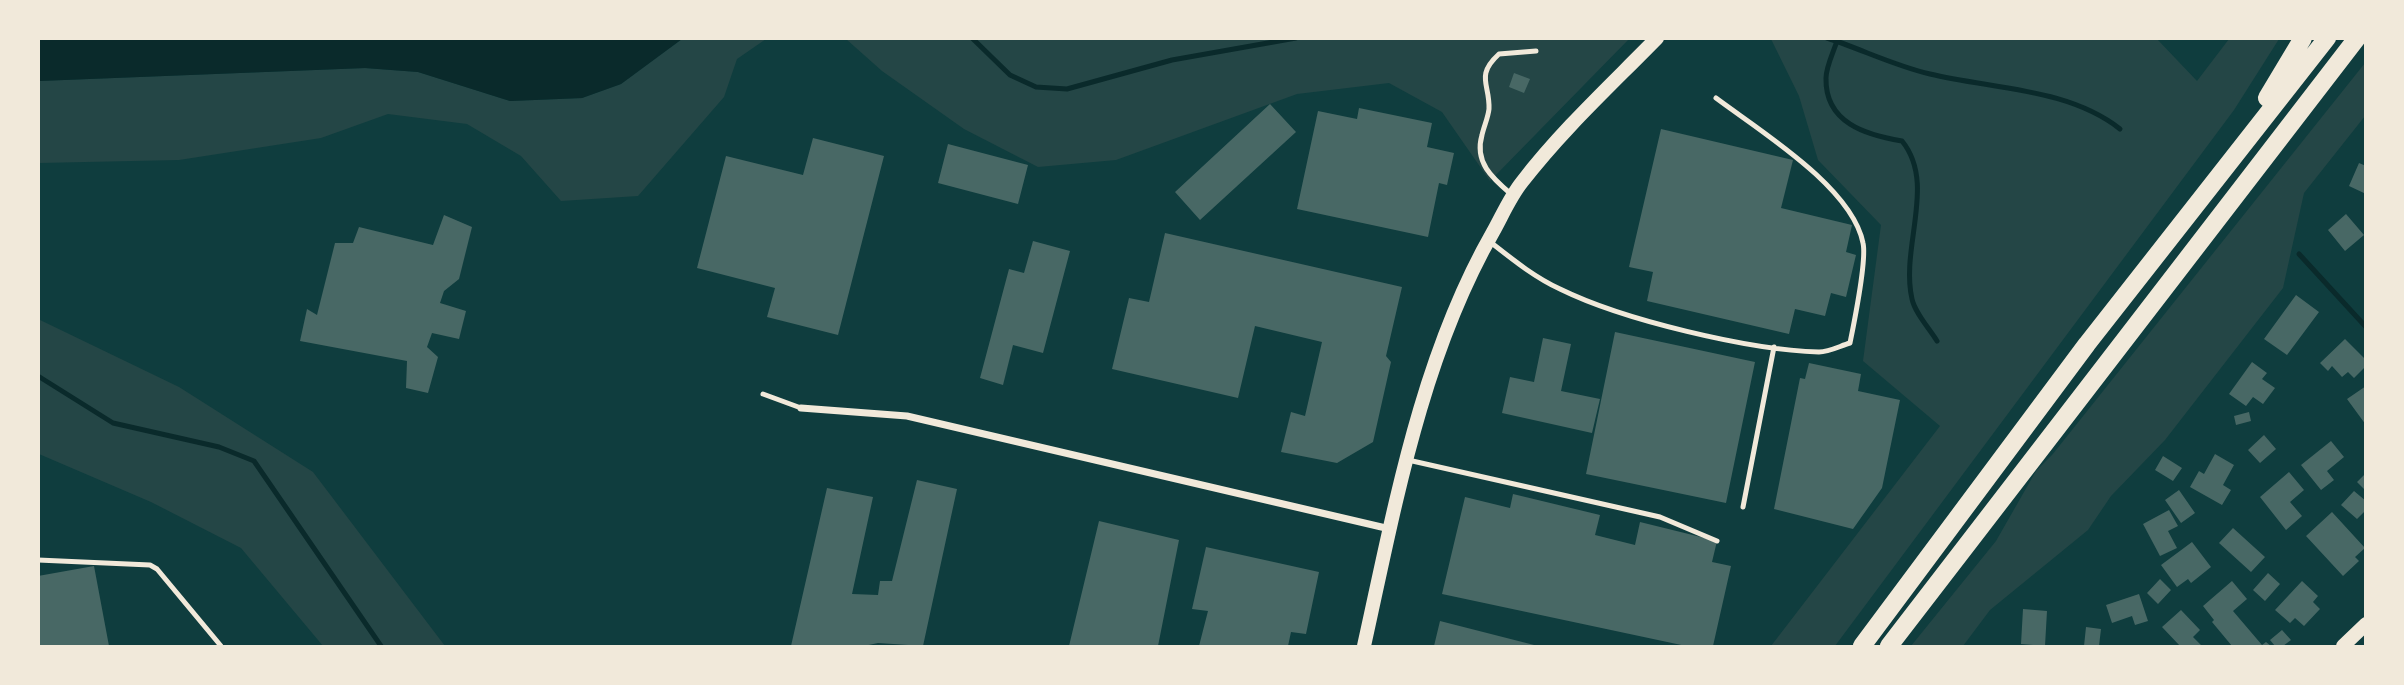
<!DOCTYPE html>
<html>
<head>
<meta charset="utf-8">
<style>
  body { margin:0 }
  #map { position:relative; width:2404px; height:685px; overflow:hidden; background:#0f3d3e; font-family:Cabin,sans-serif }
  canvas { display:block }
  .frame { position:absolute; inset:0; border:40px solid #f1e9da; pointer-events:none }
</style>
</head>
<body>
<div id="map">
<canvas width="2404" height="685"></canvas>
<div class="frame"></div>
</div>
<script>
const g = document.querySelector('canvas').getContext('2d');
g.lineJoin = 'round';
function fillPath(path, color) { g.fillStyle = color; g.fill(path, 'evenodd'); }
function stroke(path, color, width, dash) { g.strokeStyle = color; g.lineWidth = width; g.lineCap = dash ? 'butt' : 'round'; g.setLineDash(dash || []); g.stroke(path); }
fillPath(new Path2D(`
  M 682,39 L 766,39 L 737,59 L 724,97 L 638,196 L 561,201 L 521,156 L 467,124 L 388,114 L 321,138 L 179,160 L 39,163 L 38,81 L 365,68 L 418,72 L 510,101 L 582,98 L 621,84 Z
  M 846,39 L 1629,39 L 1490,181 L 1442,112 L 1389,83 L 1297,94 L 1116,160 L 1038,167 L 964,129 L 882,71 Z
  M 1771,39 L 2157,39 L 2197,81 L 2229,39 L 2279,39 L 2234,110 L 1835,646 L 1771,646 L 1940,426 L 1863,361 L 1881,225 L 1818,160 L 1799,96 Z
  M 2365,63 L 2365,116 L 2304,193 L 2283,288 L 2165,440 L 2111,496 L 2088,530 L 1990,610 L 1963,646 L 1911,646 L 1996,541 L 2036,471 L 2052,455 Z
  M 38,319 L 179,387 L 313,472 L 445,646 L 323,646 L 241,548 L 151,502 L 39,454 Z`), '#244646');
fillPath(new Path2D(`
  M 38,39 L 39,38 L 682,39 L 621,84 L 582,98 L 510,101 L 418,72 L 365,68 L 39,81 Z`), '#0a2a2b');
stroke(new Path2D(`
  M 972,38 L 1010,75 L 1036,87 L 1067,89 L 1172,60 L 1296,38
  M 1827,38 C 1861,49 1895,66 1930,74 C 1992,89 2068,88 2120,129
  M 1837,41 C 1833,53 1826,67 1826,78 C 1825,123 1866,135 1902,141 C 1937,184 1900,247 1912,299 C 1915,313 1929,328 1937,341
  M 2299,254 L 2366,327
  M 38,376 L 113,423 L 219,447 L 254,461 L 381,646`), '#0a2a2b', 5);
fillPath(new Path2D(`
  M 1514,73 L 1530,79 L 1524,93 L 1509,87 Z
  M 1270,104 L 1296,132 L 1200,220 L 1175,192 Z
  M 1359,108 L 1432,123 L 1427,147 L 1454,153 L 1447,185 L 1439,183 L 1428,237 L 1297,209 L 1318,111 L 1357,119 Z
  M 1661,129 L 1793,160 L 1781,208 L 1852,225 L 1846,252 L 1856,255 L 1846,297 L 1831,293 L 1825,316 L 1795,309 L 1789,334 L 1647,301 L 1653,272 L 1629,267 Z
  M 813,138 L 884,156 L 838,335 L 767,317 L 775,288 L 697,268 L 726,156 L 803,175 Z
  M 948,144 L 1028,165 L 1018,204 L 938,183 Z
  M 2359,163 L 2366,166 L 2366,194 L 2349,186 Z
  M 2346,214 L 2364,235 L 2345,251 L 2328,230 Z
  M 444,215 L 472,227 L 459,279 L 444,291 L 440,303 L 466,311 L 459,339 L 432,333 L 427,347 L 438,357 L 428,393 L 406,388 L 407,361 L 300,341 L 307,309 L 317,315 L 335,243 L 353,243 L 359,227 L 433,245 Z
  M 1165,233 L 1402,287 L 1386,356 L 1391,362 L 1373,442 L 1337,463 L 1281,452 L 1291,412 L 1305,416 L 1322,342 L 1255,326 L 1238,398 L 1112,369 L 1129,298 L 1149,302 Z
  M 1033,241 L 1070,251 L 1043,353 L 1013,345 L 1003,385 L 980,378 L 1009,269 L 1024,273 Z
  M 2296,295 L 2319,312 L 2287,355 L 2264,339 Z
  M 1615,332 L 1755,362 L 1726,503 L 1586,474 Z
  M 1543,338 L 1571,344 L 1561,391 L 1600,399 L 1592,433 L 1502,413 L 1510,377 L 1534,382 Z
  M 2345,339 L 2366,360 L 2366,366 L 2354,378 L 2348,372 L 2342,377 L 2332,366 L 2328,371 L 2320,363 Z
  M 2252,362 L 2267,373 L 2262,379 L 2275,388 L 2263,404 L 2253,397 L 2246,406 L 2229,394 Z
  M 1809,363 L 1861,374 L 1858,391 L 1900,400 L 1882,488 L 1853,529 L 1774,509 L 1800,378 L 1805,379 Z
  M 2366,386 L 2366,425 L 2347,399 Z
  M 2249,412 L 2251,421 L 2236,425 L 2234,416 Z
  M 2264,435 L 2276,449 L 2260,463 L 2248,450 Z
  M 2331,441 L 2344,457 L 2327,471 L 2334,480 L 2321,490 L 2301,465 Z
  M 2215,454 L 2234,465 L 2223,485 L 2231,490 L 2222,505 L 2190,487 L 2199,471 L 2204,474 Z
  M 2163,456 L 2182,468 L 2173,481 L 2155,470 Z
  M 2289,472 L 2304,490 L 2290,502 L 2302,516 L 2286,530 L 2260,497 Z
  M 2366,473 L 2366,491 L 2357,482 Z
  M 917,480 L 957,489 L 923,646 L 878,643 L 864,646 L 791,646 L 827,488 L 873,497 L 852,594 L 878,595 L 880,581 L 892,581 Z
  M 2179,490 L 2195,513 L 2181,523 L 2165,500 Z
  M 2354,491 L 2366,501 L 2366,510 L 2357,519 L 2341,505 Z
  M 1513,494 L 1600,515 L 1595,535 L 1635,545 L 1640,522 L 1717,541 L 1712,562 L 1731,566 L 1713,646 L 1686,646 L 1442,594 L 1465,497 L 1510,508 Z
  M 2169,510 L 2178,526 L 2168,531 L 2177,548 L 2160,556 L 2143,524 Z
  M 2332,512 L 2365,548 L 2355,557 L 2359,561 L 2343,576 L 2306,536 Z
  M 1099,521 L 1179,540 L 1158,646 L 1069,646 Z
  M 2233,528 L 2265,557 L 2251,572 L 2219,543 Z
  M 2192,542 L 2211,567 L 2191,583 L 2188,579 L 2177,587 L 2161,565 Z
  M 1206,547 L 1319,572 L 1306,634 L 1291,632 L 1288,646 L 1199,646 L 1208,611 L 1192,609 Z
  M 94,566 L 109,646 L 38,646 L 38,576 Z
  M 2268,573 L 2280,584 L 2265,601 L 2253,590 Z
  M 2160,579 L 2171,590 L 2158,604 L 2147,593 Z
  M 2232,581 L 2247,599 L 2233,611 L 2262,645 L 2266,642 L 2271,646 L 2232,646 L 2212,622 L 2214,620 L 2203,606 Z
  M 2302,581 L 2318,596 L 2313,602 L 2320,609 L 2304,626 L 2295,618 L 2290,623 L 2275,610 Z
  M 2139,594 L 2148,621 L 2135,625 L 2132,616 L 2112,623 L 2106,605 Z
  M 2023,609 L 2047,611 L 2045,646 L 2021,644 Z
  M 2181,610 L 2200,630 L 2193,637 L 2202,646 L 2180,646 L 2162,627 Z
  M 1440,621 L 1538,646 L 1434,646 Z
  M 2086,627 L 2101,629 L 2099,646 L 2084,646 Z
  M 2282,630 L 2291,640 L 2283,646 L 2275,646 L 2270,640 Z`), '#486865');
stroke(new Path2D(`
  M 1511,194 C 1492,178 1474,162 1482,135 C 1484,126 1488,118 1489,109 C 1490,84 1475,76 1499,54 L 1536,51
  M 1489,241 C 1512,259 1534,277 1560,289 C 1623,320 1749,350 1819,352 C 1829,352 1840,346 1850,343 C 1854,323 1867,261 1863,243 C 1852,187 1760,131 1716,98
  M 763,394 L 801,408
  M 1408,460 L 1660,517 L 1717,541
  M 1743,507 L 1774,347
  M 38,560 L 150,565 L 157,569 L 221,646`), '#f1e9da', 5);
stroke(new Path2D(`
  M 801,408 L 907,416 L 1390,529`), '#f1e9da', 7);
stroke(new Path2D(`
  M 1364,646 C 1395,506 1421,358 1493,232 C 1502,216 1510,197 1522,182 C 1562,130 1611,85 1657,38
  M 2343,646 L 2366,624`), '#f1e9da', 14);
stroke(new Path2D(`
  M 2267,98 L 2303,38
  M 1862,646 L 2087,344 L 2327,38
  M 1889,646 L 2357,38`), '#f1e9da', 18);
</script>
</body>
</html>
